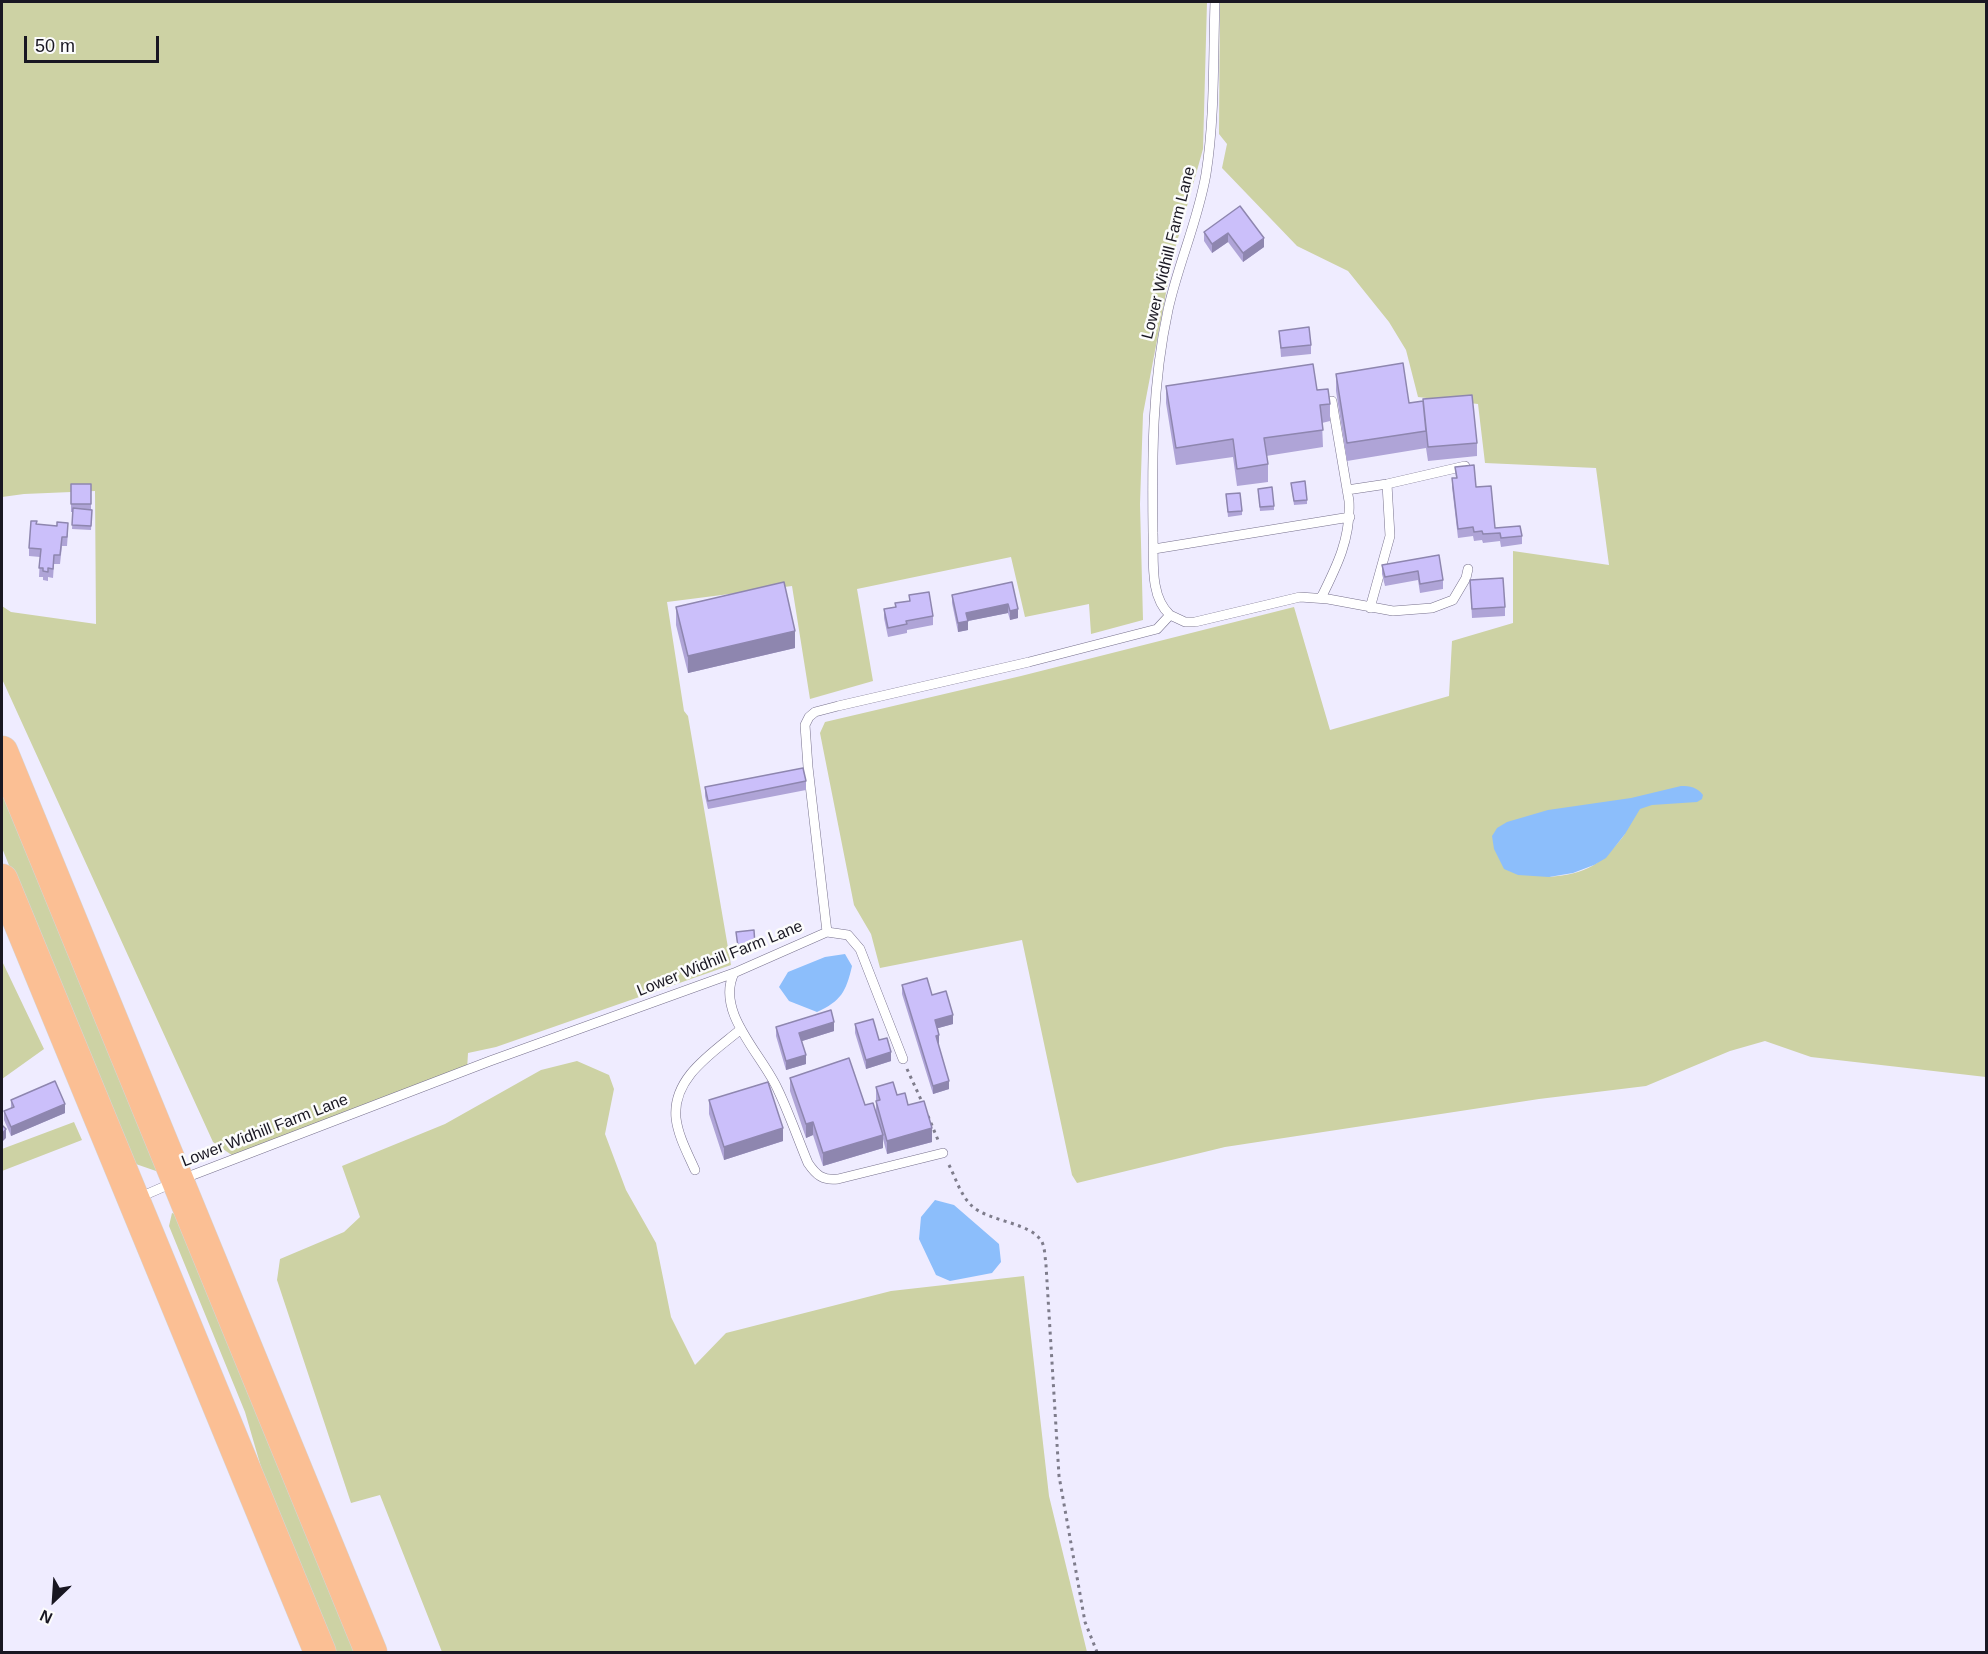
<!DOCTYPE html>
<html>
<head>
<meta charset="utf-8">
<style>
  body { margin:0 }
  #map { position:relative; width:1988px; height:1654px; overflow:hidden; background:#efecff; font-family:Arial,sans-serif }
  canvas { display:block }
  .frame { position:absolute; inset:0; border:3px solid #191722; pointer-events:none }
  .north { position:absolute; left:24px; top:1570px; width:60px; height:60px; -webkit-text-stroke:4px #fcfcfc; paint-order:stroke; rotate:205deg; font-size:16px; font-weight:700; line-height:24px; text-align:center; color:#191722 }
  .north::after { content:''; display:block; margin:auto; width:21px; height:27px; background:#191722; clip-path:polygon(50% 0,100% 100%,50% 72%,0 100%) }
  .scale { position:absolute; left:24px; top:36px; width:135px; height:27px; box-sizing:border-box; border:3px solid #191722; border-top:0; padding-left:8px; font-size:18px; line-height:21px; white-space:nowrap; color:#191722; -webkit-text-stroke:4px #fcfcfc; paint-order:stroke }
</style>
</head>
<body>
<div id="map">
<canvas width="1988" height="1654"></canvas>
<div class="frame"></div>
<div class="north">N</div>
<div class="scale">50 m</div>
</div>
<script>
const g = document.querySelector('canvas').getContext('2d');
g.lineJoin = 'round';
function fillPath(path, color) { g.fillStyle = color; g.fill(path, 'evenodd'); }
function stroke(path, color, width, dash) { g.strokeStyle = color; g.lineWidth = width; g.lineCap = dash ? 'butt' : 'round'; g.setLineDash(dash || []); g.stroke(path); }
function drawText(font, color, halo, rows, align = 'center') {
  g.font = font + ' Arial,sans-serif'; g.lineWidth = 5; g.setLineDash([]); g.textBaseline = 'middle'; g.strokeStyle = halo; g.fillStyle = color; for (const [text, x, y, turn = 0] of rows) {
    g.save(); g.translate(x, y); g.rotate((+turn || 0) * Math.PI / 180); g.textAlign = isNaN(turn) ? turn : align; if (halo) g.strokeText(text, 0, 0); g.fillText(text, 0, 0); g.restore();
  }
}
fillPath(new Path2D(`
  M 2,2 L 1207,2 L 1203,149 L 1173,256 L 1143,414 L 1140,504 L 1143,620 L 1091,634 L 1089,604 L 1025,617 L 1011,557 L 857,589 L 873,681 L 810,699 L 792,586 L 667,602 L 684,711 L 688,716 L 731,965 L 496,1047 L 468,1053 L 467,1070 L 236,1158 L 213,1142 L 2,679 L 2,606 L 11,612 L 96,624 L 95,491 L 24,494 L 2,497 Z
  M 1220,2 L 1986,2 L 1986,1077 L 1811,1057 L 1765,1041 L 1730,1051 L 1646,1086 L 1539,1099 L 1225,1147 L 1077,1183 L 1072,1175 L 1022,940 L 880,968 L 871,934 L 854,905 L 820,733 L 825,722 L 1021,676 L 1294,607 L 1330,730 L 1449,696 L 1452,641 L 1513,623 L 1513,551 L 1609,565 L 1596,468 L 1485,463 L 1478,404 L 1418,397 L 1406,350 L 1389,322 L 1348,271 L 1297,246 L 1222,168 L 1227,144 L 1219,134 ZM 1625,834 C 1602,864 1587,874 1549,877 Z
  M 2,786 L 159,1168 L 156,1171 L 130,1162 L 2,848 Z
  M 2,961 L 44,1049 L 2,1079 Z
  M 577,1061 L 609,1075 L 614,1089 L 605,1134 L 626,1190 L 656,1243 L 671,1317 L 695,1365 L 726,1333 L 891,1291 L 1024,1276 L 1049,1496 L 1087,1652 L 442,1652 L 380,1495 L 351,1503 L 277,1280 L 280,1259 L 344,1232 L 360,1217 L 342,1166 L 445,1124 L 541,1070 Z
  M 74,1122 L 82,1140 L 2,1171 L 2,1149 Z
  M 172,1213 L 175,1214 L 359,1652 L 334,1652 L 268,1491 L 245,1412 L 169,1226 Z`), '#cdd2a4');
fillPath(new Path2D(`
  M 1681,786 C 1690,786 1697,787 1703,795 L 1702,799 L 1697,802 L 1652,805 L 1640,809 L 1625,834 L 1606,858 L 1594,865 L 1573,873 L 1549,877 L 1518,875 L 1504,869 L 1494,849 L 1492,836 L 1494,833 L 1497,828 L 1507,822 L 1548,810 L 1631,798 Z
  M 845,954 L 852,966 C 846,992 841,1001 817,1012 L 789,1001 L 779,987 L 788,972 L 825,957 Z
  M 935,1200 L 954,1205 L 999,1244 L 1001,1262 L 992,1273 L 950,1281 L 936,1275 L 919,1239 L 921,1217 Z`), '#8cbefb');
const lane = new Path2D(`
  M 1347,490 L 1387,484 L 1465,466
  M 1154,549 L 1350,517
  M 1321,598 C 1337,566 1351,538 1349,501 L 1332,401
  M 1370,608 L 1390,536 L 1387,484
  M 1170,615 C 1149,596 1154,559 1153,533 C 1152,458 1152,384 1168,310 C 1178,264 1198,221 1206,174 C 1215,117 1213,59 1215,2
  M 827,932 L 808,767 L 805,725 L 809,717 L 815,712 L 838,706 L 1029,662 L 1157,629 L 1170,615 L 1185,622 L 1195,622 L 1300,597 L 1328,599 L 1393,611 L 1432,608 L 1453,600 L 1466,578 L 1468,569
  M 827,932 L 848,935 L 860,949 L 903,1059
  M 734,973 C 715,1013 763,1055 778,1090 C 789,1113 798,1139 808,1163 C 816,1175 823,1181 838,1179 L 943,1153
  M 695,1170 C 688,1154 678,1136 676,1118 C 672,1077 714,1052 741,1029
  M 138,1198 L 177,1181 L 490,1061 L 734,973 L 827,932`);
const highway = new Path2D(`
  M 2,752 L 371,1652
  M 2,880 L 320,1652`);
stroke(lane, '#77718d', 10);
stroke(highway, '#d6d5d7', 33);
stroke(new Path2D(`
  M 907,1069 L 923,1104
  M 928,1116 L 938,1140
  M 949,1165 C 956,1179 961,1196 972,1206 C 989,1222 1031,1222 1042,1242 C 1045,1248 1045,1258 1046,1265 L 1059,1476 L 1085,1622 L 1097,1652`), '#7e7c8b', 3, [3, 4.5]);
stroke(lane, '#fff', 9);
stroke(highway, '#fbbf94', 32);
fillPath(new Path2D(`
  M 1240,206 L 1264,247 L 1243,262 L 1228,242 L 1212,253 L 1204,241 L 1204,232 Z
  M 1279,331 L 1311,345 L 1311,354 L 1281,357 Z
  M 1336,374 L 1477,443 L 1477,456 L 1428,461 L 1426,448 L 1347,461 L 1336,391 Z
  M 1166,386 L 1317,390 L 1330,404 L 1330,421 L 1322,423 L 1323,447 L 1266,456 L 1268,464 L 1268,482 L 1237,486 L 1233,457 L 1176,465 L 1166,403 Z
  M 1455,467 L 1476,487 L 1495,528 L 1522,536 L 1522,544 L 1501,547 L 1500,541 L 1483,543 L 1482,540 L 1474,541 L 1473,536 L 1458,538 L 1452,487 L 1452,478 L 1456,478 Z
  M 1291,483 L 1307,500 L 1307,504 L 1294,505 Z
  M 71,484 L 91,484 L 91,509 L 92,510 L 91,530 L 72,529 L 73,512 L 71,512 Z
  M 1258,489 L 1274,506 L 1274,510 L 1260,511 Z
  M 1226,494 L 1242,511 L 1242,515 L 1228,517 Z
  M 37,524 L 68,532 L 67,546 L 62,546 L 60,564 L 54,564 L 53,578 L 48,577 L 48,581 L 43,580 L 43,577 L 39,577 L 40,557 L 29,556 L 29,548 Z
  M 1439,555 L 1443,580 L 1443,589 L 1420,593 L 1418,580 L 1385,586 L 1382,574 L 1382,565 Z
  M 1470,580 L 1505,607 L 1505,616 L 1472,618 Z
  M 1012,582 L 1018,618 L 1010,620 L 1008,613 L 968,621 L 968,630 L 958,632 L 952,603 L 952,595 Z
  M 909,595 L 933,616 L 933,625 L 907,630 L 907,633 L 888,637 L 884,618 L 884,609 L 895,607 L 895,603 L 909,601 Z
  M 676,607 L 795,648 L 688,673 L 676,625 Z
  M 806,781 L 806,790 L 708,809 L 705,796 L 705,787 Z
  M 736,932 L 755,945 L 755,949 L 738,951 Z
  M 902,985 L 932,995 L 953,1024 L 938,1028 L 939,1044 L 938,1044 L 949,1089 L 933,1094 L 902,994 Z
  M 855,1024 L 879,1040 L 891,1061 L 866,1069 L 855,1033 Z
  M 776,1027 L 834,1031 L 802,1041 L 806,1064 L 786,1070 L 776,1036 Z
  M 790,1078 L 865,1105 L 876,1113 L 876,1087 L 897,1095 L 908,1105 L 932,1142 L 887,1154 L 883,1139 L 883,1148 L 823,1166 L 813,1135 L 806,1138 L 790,1091 Z
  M 11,1100 L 65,1113 L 11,1136 L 4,1120 L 4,1111 L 11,1109 Z
  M 709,1100 L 783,1141 L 724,1160 L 709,1114 Z`), '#afa4d7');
fillPath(new Path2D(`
  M 1228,233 L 1228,242 L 1212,253 L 1212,244 Z
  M 1264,238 L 1264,247 L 1243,262 L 1243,253 Z
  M 1008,604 L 1008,613 L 968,621 L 968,630 L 958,632 L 958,623 L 966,613 Z
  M 1018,609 L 1018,618 L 1010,620 L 1010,611 Z
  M 795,631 L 795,648 L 688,673 L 688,656 Z
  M 953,1015 L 953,1024 L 935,1029 L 935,1020 Z
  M 834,1022 L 834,1031 L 799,1042 L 799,1033 Z
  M 939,1035 L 939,1044 L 936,1045 L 936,1036 Z
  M 891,1052 L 891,1061 L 866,1069 L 866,1060 Z
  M 806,1055 L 806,1064 L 786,1070 L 786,1061 Z
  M 949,1081 L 949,1089 L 933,1094 L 933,1086 Z
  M 65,1104 L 65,1113 L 11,1136 L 11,1127 Z
  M 813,1122 L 813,1135 L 806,1138 L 806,1124 Z
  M 783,1128 L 783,1141 L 724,1160 L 724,1147 Z
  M 932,1128 L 932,1142 L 887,1154 L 887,1141 Z
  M 6,1129 L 6,1138 L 2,1142 L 2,1134 Z
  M 883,1135 L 883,1148 L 823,1166 L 823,1153 Z`), '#8e86af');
const building = new Path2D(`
  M 1240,206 L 1264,238 L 1243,253 L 1228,233 L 1212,244 L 1204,232 Z
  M 1309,327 L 1311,345 L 1281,348 L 1279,331 Z
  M 1403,363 L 1409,403 L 1423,401 L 1426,431 L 1347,443 L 1336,374 Z
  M 1313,364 L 1317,390 L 1328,389 L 1330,404 L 1320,405 L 1323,430 L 1264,438 L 1268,464 L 1237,469 L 1233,439 L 1176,448 L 1166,386 Z
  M 1472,395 L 1477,443 L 1428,447 L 1423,399 Z
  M 1474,465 L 1476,487 L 1491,486 L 1495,528 L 1520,526 L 1522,536 L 1501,538 L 1500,533 L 1483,534 L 1482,531 L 1474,532 L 1473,527 L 1458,529 L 1452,478 L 1457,478 L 1455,467 Z
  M 1305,481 L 1307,500 L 1294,501 L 1291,483 Z
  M 71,484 L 91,484 L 91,504 L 71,504 Z
  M 1272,487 L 1274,506 L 1260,507 L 1258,489 Z
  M 1240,493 L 1242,511 L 1228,512 L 1226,494 Z
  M 73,508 L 92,510 L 91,526 L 72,525 Z
  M 31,521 L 37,521 L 36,524 L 57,526 L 57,522 L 68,523 L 67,537 L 62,537 L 60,555 L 54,555 L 53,569 L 48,568 L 48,572 L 43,571 L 43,568 L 39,568 L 41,549 L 29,548 Z
  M 1439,555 L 1443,580 L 1420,584 L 1418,571 L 1385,577 L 1382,565 Z
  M 1503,578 L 1505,607 L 1472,609 L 1470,580 Z
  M 784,582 L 795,631 L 688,656 L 676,607 Z
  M 1012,582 L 1018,609 L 1010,611 L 1008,604 L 966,613 L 968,621 L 958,623 L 952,595 Z
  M 929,592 L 933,616 L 906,621 L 907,624 L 888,628 L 884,609 L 896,607 L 895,603 L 910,601 L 909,595 Z
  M 803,768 L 806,781 L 708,801 L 705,787 Z
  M 754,930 L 755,945 L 738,947 L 736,932 Z
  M 927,978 L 932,995 L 946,991 L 953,1015 L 935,1020 L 939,1035 L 936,1036 L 949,1081 L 933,1086 L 902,985 Z
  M 831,1010 L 834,1022 L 799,1033 L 806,1055 L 786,1061 L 776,1027 Z
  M 873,1019 L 879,1040 L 887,1038 L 891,1052 L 866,1060 L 855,1024 Z
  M 849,1058 L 865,1105 L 873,1103 L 883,1135 L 823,1153 L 813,1122 L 806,1124 L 790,1078 Z
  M 55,1081 L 65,1104 L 11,1127 L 4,1111 L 14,1107 L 11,1100 Z
  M 768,1082 L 783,1128 L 724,1147 L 709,1100 Z
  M 893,1082 L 897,1095 L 905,1093 L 908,1105 L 924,1101 L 932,1128 L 887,1141 L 876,1101 L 880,1100 L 876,1087 Z
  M 2,1125 L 6,1129 L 2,1134 Z`);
fillPath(building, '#cbbffa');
stroke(building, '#8e86af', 1.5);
drawText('16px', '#191722', '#fcfcfc', [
  ["Lower Widhill Farm Lane",1169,253,-76],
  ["Lower Widhill Farm Lane",720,959,-22],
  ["Lower Widhill Farm Lane",265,1131,-21]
]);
</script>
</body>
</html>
